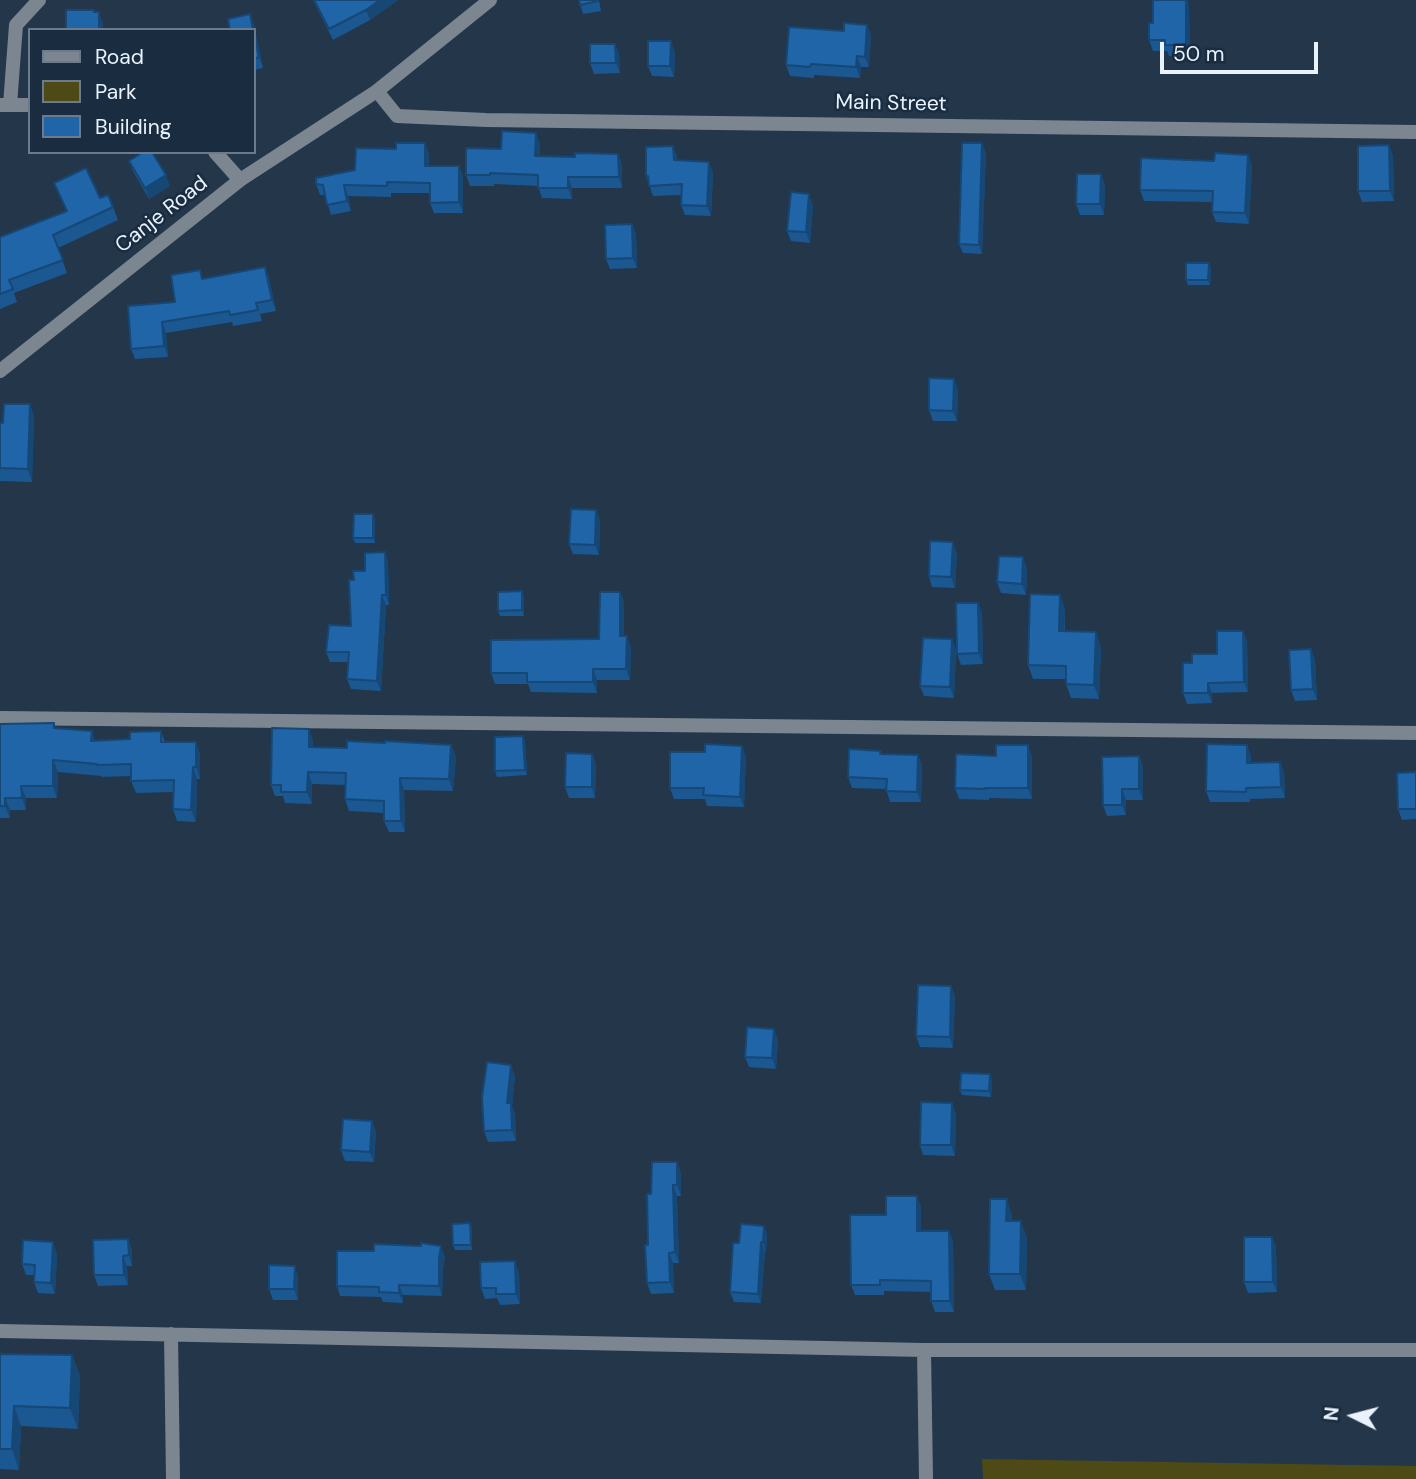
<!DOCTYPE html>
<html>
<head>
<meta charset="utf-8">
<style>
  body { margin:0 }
  #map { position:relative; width:1416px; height:1479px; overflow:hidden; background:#23364a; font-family:"DM Sans",sans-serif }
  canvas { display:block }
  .legend { position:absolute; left:28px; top:28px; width:228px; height:126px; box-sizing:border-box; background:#192c40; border:2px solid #6c7b8c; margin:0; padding:9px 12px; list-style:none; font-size:21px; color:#e9f2fd }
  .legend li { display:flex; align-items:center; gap:14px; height:35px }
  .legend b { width:35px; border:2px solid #6c7b8c }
  .north { position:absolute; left:1318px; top:1381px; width:70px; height:70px; -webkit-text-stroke:5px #192c40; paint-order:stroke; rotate:276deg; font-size:19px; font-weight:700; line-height:28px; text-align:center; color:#e9f2fd }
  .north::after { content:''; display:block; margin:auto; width:24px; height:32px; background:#e9f2fd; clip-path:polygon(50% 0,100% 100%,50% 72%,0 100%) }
  .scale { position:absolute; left:1160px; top:42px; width:158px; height:32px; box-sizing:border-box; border:4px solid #e9f2fd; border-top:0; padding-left:9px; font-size:21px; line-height:24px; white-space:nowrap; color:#e9f2fd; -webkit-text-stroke:5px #192c40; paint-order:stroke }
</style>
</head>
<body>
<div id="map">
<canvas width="1416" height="1479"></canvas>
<ul class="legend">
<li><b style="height:9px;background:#7c8690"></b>Road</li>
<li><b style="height:19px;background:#4d4a15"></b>Park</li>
<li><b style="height:19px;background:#1f65a7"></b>Building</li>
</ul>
<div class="north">N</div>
<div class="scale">50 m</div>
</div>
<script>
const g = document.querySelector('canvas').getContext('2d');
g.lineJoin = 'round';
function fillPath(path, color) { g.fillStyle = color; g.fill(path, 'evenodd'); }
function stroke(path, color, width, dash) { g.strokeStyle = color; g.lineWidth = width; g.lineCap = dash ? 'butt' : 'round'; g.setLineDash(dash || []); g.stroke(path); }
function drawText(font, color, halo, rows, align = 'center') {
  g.font = font + ' "DM Sans",sans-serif'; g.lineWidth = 5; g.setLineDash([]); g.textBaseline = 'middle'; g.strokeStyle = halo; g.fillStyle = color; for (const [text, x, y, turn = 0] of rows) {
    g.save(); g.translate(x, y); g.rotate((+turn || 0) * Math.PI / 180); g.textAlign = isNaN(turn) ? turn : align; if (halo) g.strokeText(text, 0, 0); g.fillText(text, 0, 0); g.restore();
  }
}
fillPath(new Path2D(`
  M 982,1459 L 1416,1466 L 1416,1479 L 983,1479 Z`), '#4d4a15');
stroke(new Path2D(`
  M 377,91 L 397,116 L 486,120 L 1416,132
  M 0,105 L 30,105
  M 10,105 L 16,25 L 39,0
  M 215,152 L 240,180
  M 0,718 L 1416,733
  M 0,1331 L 924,1350 L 1416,1350
  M 171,1334 L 173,1479
  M 924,1350 L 926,1479`), '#7c8690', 14);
stroke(new Path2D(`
  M 0,371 L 240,180 L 377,91 L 490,0`), '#7c8690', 14);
fillPath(new Path2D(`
  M 313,0 L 398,0 L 370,20 L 333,40 Z
  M 579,0 L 599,0 L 601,11 L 583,14 Z
  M 1189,5 L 1190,56 L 1169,56 L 1167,51 L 1153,51 L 1149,40 L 1153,23 Z
  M 250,14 L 254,25 L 263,68 L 254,70 L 254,30 Z
  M 867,25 L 871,35 L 869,67 L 861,67 L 860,78 L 814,75 L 814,78 L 790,76 L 786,65 L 844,31 Z
  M 615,44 L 619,54 L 620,73 L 594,74 L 590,63 Z
  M 675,52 L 674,77 L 652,76 L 648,66 Z
  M 425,143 L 429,154 L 429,166 L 459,166 L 463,176 L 463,213 L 434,213 L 430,203 L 430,193 L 391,193 L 391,197 L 348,196 L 351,211 L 331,215 L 325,195 L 320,195 L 316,184 L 355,170 L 396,149 Z
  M 540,144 L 539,156 L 622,164 L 622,188 L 572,188 L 572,199 L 542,198 L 538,186 L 494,184 L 494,186 L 470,186 L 466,175 L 501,149 Z
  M 1389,145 L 1393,156 L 1394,201 L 1362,202 L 1358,191 Z
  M 986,152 L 982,254 L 963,253 L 959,244 Z
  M 1248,155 L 1252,166 L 1249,224 L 1216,222 L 1212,212 L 1212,202 L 1144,201 L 1140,190 L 1214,161 Z
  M 677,156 L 677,160 L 713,172 L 711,216 L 685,215 L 681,205 L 681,195 L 653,196 L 646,176 Z
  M 129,161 L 170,186 L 149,199 L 133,171 Z
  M 1101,174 L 1105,185 L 1104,215 L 1080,215 L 1076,204 Z
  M 54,183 L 100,198 L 113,207 L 118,220 L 58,248 L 67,273 L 14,293 L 17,302 L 0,309 L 0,237 L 66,211 Z
  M 813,205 L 810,243 L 791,241 L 787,231 Z
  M 632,224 L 636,234 L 637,268 L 610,269 L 606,259 Z
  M 1209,263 L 1211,269 L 1210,285 L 1188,285 L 1186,280 Z
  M 265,267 L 269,278 L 276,311 L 260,314 L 262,321 L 233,326 L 232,322 L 166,333 L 168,357 L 135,359 L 131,349 L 175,302 L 203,279 Z
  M 958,389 L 957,421 L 933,421 L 929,410 Z
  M 30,404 L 34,417 L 32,482 L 0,481 L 0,423 L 3,423 Z
  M 596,510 L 600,521 L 599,555 L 573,554 L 569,544 Z
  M 375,519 L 375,543 L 355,543 L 353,538 Z
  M 385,552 L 388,562 L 389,605 L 386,605 L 381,691 L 351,689 L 347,679 L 348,662 L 330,662 L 326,652 L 351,626 L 365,571 Z
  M 957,553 L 955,588 L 932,587 L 929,576 Z
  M 1027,568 L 1026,595 L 1001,593 L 997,582 Z
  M 620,592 L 624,603 L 624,636 L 631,647 L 630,680 L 597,680 L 597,693 L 531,692 L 528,684 L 495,684 L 491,673 L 599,639 Z
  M 524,597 L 524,616 L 500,616 L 498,611 Z
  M 978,603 L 982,613 L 983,664 L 961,665 L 957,654 Z
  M 1065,608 L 1065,631 L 1101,646 L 1099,699 L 1071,698 L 1066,684 L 1066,679 L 1033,679 L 1028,665 Z
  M 1243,631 L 1247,642 L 1248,692 L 1212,693 L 1212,703 L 1187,704 L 1183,693 L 1192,663 L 1217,654 Z
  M 952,639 L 956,650 L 954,698 L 924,696 L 920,686 Z
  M 1311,649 L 1315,660 L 1317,700 L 1295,701 L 1291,690 Z
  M 54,723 L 55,728 L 95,741 L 130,739 L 161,731 L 165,742 L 196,742 L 200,754 L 200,779 L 197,779 L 196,822 L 177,821 L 173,809 L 173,792 L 136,793 L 131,781 L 131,776 L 102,777 L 101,776 L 58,772 L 57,798 L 26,798 L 26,810 L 10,810 L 10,818 L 0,818 L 0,724 Z
  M 309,729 L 313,741 L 313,747 L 347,748 L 451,745 L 456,757 L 453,791 L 404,790 L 405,832 L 389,832 L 384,821 L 384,813 L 349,811 L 345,799 L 345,785 L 312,784 L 312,804 L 285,803 L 283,796 L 275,796 L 271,785 Z
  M 523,736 L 525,741 L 527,775 L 497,777 L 495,771 Z
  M 592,754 L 596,764 L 595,798 L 569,798 L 565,787 Z
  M 882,754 L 918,755 L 922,766 L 921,802 L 890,802 L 886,789 L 852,788 L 848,777 Z
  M 1251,755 L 1251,763 L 1280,762 L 1284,773 L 1285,798 L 1250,799 L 1250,802 L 1210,802 L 1206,791 Z
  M 746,756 L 744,807 L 707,806 L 705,799 L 674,799 L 670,788 Z
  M 996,756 L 1032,756 L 1032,799 L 989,798 L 989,800 L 959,799 L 955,788 Z
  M 1139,756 L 1143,766 L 1143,800 L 1126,800 L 1126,815 L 1107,816 L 1103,805 Z
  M 1416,772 L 1416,819 L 1402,820 L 1398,809 Z
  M 951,986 L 955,997 L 953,1048 L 920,1047 L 916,1036 Z
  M 778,1039 L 776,1069 L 749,1067 L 745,1057 Z
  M 515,1076 L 512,1106 L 515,1114 L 516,1141 L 488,1142 L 484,1131 Z
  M 992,1080 L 991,1097 L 962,1095 L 960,1090 Z
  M 956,1113 L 955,1156 L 923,1155 L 920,1145 Z
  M 372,1121 L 376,1132 L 374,1162 L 345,1161 L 341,1150 Z
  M 681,1173 L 681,1196 L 677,1196 L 679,1263 L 673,1263 L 674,1293 L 651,1294 L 647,1283 L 651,1194 Z
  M 921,1206 L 921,1231 L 949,1231 L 953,1241 L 954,1312 L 935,1312 L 931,1301 L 931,1292 L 884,1291 L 884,1295 L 855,1295 L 851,1285 L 886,1215 Z
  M 1012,1215 L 1012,1221 L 1027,1237 L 1026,1290 L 995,1290 L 989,1274 Z
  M 470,1223 L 472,1229 L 472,1250 L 455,1250 L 453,1245 Z
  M 764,1226 L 767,1235 L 766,1252 L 765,1252 L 761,1303 L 734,1302 L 730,1292 L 739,1243 Z
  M 1272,1237 L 1276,1248 L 1277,1292 L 1248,1293 L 1244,1282 Z
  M 128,1239 L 132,1250 L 132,1266 L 127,1266 L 128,1285 L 98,1286 L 94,1275 Z
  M 57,1253 L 55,1294 L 38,1293 L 34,1282 L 35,1275 L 26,1275 L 22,1264 Z
  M 445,1256 L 443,1269 L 442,1296 L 403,1295 L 403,1303 L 383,1302 L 381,1297 L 340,1296 L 337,1286 Z
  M 519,1272 L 520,1304 L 500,1305 L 497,1298 L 485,1299 L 481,1288 Z
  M 298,1276 L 298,1300 L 273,1300 L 269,1289 Z
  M 0,1354 L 72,1355 L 80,1376 L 78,1429 L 21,1426 L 19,1470 L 0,1469 Z`), '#1b5790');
fillPath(new Path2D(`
  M 380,0 L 398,0 L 370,20 L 366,10 Z
  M 1186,0 L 1188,0 L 1189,5 L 1190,56 L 1186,45 Z
  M 99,12 L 103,23 L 103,30 L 99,30 Z
  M 250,14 L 254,25 L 263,68 L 259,57 Z
  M 867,25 L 871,35 L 869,67 L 865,57 Z
  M 671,41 L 675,52 L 674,77 L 670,66 Z
  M 615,44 L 619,54 L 620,73 L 616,63 Z
  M 857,56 L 861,67 L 860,78 L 856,67 Z
  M 536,133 L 540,144 L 539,166 L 535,156 Z
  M 425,143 L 429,154 L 429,177 L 425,166 Z
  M 982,143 L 986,152 L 982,254 L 979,245 Z
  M 1389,145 L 1393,156 L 1394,201 L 1390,191 Z
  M 673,146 L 677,156 L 678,171 L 674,160 Z
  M 618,154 L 622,164 L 622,188 L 619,177 Z
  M 1248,155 L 1252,166 L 1249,224 L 1245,213 Z
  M 709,162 L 713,172 L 711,216 L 707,206 Z
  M 459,166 L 463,176 L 463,213 L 459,202 Z
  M 1101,174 L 1105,185 L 1104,215 L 1100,204 Z
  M 166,175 L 170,186 L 149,199 L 145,188 Z
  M 568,177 L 572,188 L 572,199 L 568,188 Z
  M 344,185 L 348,196 L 351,211 L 347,201 Z
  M 809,194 L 813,205 L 810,243 L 806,232 Z
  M 632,224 L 636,234 L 637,268 L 633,258 Z
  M 1209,263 L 1211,269 L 1210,285 L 1208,280 Z
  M 265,267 L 269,278 L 276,311 L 272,300 Z
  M 162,322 L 166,333 L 168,357 L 164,346 Z
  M 954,379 L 958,389 L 957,421 L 953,411 Z
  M 30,404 L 34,417 L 32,482 L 28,469 Z
  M 596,510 L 600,521 L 599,555 L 595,545 Z
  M 373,514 L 375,519 L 375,543 L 373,538 Z
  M 953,542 L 957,553 L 955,588 L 951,577 Z
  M 385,552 L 388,562 L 389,605 L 386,595 Z
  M 1023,557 L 1027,568 L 1026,595 L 1022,584 Z
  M 522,591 L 524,597 L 524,616 L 522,610 Z
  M 620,592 L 624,603 L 624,647 L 620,636 Z
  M 382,595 L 386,605 L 381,691 L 377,681 Z
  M 1060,595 L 1065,608 L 1064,644 L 1059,631 Z
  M 978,603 L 982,613 L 983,664 L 979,653 Z
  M 1243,631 L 1247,642 L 1248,692 L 1244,682 Z
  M 1096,632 L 1101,646 L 1099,699 L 1094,685 Z
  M 627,636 L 631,647 L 630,680 L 626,669 Z
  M 952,639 L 956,650 L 954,698 L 950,687 Z
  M 1311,649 L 1315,660 L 1317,700 L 1313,689 Z
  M 593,669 L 597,680 L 597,693 L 593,682 Z
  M 1208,683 L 1212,693 L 1212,703 L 1208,693 Z
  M 309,729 L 313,741 L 313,759 L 309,747 Z
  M 92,731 L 96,743 L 91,741 Z
  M 523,736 L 525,741 L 527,775 L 525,770 Z
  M 196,742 L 200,754 L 200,779 L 196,767 Z
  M 451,745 L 456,757 L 453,791 L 449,779 Z
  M 1028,745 L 1032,756 L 1032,799 L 1028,788 Z
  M 1247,745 L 1251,755 L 1251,774 L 1247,763 Z
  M 742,746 L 746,756 L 744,807 L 740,797 Z
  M 592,754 L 596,764 L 595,798 L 592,787 Z
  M 918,755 L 922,766 L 921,802 L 917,792 Z
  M 1139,756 L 1143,766 L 1143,800 L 1139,789 Z
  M 53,760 L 58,772 L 57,798 L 53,786 Z
  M 1280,762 L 1284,773 L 1285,798 L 1281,787 Z
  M 193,767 L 197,779 L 196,822 L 191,810 Z
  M 308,772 L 312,784 L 312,804 L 307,792 Z
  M 400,778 L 404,790 L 405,832 L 401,821 Z
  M 21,786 L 26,798 L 26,810 L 22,798 Z
  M 1122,789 L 1126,800 L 1126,815 L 1122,805 Z
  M 5,798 L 10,810 L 10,818 L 5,806 Z
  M 951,986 L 955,997 L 953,1048 L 950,1037 Z
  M 774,1029 L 778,1039 L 776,1069 L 772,1058 Z
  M 511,1065 L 515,1076 L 512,1106 L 515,1114 L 516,1141 L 512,1130 L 507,1103 Z
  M 990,1074 L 992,1080 L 991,1097 L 989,1091 Z
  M 952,1103 L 956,1113 L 955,1156 L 951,1145 Z
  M 372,1121 L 376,1132 L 374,1162 L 370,1152 Z
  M 677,1162 L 681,1173 L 681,1196 L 677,1185 Z
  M 673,1185 L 677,1196 L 679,1263 L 675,1252 Z
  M 917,1196 L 921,1206 L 921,1242 L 917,1231 Z
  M 1007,1199 L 1012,1215 L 1012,1237 L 1006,1221 Z
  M 1021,1221 L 1027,1237 L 1026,1290 L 1020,1274 Z
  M 470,1223 L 472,1229 L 472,1250 L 471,1245 Z
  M 764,1226 L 767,1235 L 766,1252 L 763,1243 Z
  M 949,1231 L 953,1241 L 954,1312 L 950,1301 Z
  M 1272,1237 L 1276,1248 L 1277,1292 L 1273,1282 Z
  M 128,1239 L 132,1250 L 132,1266 L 129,1255 Z
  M 53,1242 L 57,1253 L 55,1294 L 51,1283 Z
  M 761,1242 L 765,1252 L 761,1303 L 758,1294 Z
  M 441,1246 L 445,1256 L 443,1269 L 442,1296 L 439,1286 L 439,1259 Z
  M 669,1253 L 673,1263 L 674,1293 L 670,1282 Z
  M 123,1256 L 127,1266 L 128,1285 L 124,1275 Z
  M 515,1261 L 519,1272 L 520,1304 L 516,1294 Z
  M 295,1266 L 298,1276 L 298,1300 L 294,1289 Z
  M 399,1285 L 403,1295 L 403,1303 L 399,1293 Z
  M 72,1355 L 80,1376 L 78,1429 L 70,1408 Z
  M 14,1406 L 21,1426 L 19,1470 L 12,1449 Z`), '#164775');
const building = new Path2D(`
  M 314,0 L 380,0 L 366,10 L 329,29 Z
  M 579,0 L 598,0 L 598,1 L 580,5 Z
  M 1153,0 L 1186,0 L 1186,45 L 1165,45 L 1165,40 L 1149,40 L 1149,23 L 1153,23 Z
  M 66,10 L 94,10 L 94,12 L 99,12 L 99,30 L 66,30 Z
  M 250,14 L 253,30 L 230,30 L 228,19 Z
  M 844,23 L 867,25 L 865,57 L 857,56 L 856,67 L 811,64 L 810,67 L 786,65 L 789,27 L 844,31 Z
  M 254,32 L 259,57 L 254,59 Z
  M 648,41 L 671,41 L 670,66 L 648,66 Z
  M 590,44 L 615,44 L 616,63 L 590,63 Z
  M 502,131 L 536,133 L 535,156 L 575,157 L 575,153 L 618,154 L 619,177 L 568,177 L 568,188 L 538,188 L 538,175 L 490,173 L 490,175 L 466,175 L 466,148 L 501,149 Z
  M 396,143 L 425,143 L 425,166 L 459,166 L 459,202 L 430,203 L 430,183 L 387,182 L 387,186 L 344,185 L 347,201 L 327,205 L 323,185 L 316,184 L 316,178 L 355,170 L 356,148 L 396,149 Z
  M 962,143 L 982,143 L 979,245 L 959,244 Z
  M 1389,145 L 1390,191 L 1358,191 L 1358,146 Z
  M 673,146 L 674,160 L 709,162 L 707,206 L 681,205 L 682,184 L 649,186 L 648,176 L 646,176 L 646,147 Z
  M 143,152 L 152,152 L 166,175 L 145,188 L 129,161 Z
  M 1215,153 L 1248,155 L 1245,213 L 1212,212 L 1213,191 L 1140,190 L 1141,158 L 1214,161 Z
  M 86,168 L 100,198 L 108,195 L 113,207 L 53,235 L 63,260 L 9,280 L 13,289 L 0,294 L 0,237 L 67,211 L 54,183 Z
  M 1077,174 L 1101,174 L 1100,204 L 1076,204 Z
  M 791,192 L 809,194 L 806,232 L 787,231 Z
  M 632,224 L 633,258 L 606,259 L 605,225 Z
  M 1186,263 L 1209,263 L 1208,280 L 1186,280 Z
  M 265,267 L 272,300 L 256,303 L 258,310 L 230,315 L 229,311 L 162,322 L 164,346 L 131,349 L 128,306 L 175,302 L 171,275 L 200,270 L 202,279 Z
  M 929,378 L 954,379 L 953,411 L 929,410 Z
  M 4,404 L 30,404 L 28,469 L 0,468 L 0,423 L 3,423 Z
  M 571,509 L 596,510 L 595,545 L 569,544 Z
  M 354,514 L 373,514 L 373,538 L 353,538 Z
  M 930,541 L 953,542 L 951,577 L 929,576 Z
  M 385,552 L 386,595 L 382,595 L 377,681 L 347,679 L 349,652 L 326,652 L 329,625 L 351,626 L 349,580 L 354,580 L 353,571 L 365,571 L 365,553 Z
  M 999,556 L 1023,557 L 1022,584 L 997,582 Z
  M 522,591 L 522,610 L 498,611 L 498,592 Z
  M 600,592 L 620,592 L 620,636 L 627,636 L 626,669 L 593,669 L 593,682 L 527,682 L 527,673 L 491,673 L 491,640 L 599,639 Z
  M 1030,594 L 1060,595 L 1059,631 L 1096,632 L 1094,685 L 1066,684 L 1066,666 L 1028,665 Z
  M 956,603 L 978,603 L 979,653 L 957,654 Z
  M 1217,631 L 1243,631 L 1244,682 L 1208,683 L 1208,693 L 1183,693 L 1183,663 L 1192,663 L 1192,654 L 1217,654 Z
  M 923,638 L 952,639 L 950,687 L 920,686 Z
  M 1311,649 L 1313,689 L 1291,690 L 1289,650 Z
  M 54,723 L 54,728 L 92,731 L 91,741 L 130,739 L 130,732 L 161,731 L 161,742 L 196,742 L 196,767 L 193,767 L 191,810 L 173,809 L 174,780 L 131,781 L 131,764 L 97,765 L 97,764 L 53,760 L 53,786 L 21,786 L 22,798 L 5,798 L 5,806 L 0,806 L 0,724 Z
  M 272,728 L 309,729 L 309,747 L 347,748 L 347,741 L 385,743 L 385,741 L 451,745 L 449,779 L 400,778 L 401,821 L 384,821 L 384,801 L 345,799 L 346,773 L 308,772 L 307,792 L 281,792 L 281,785 L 271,785 Z
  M 523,736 L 525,770 L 495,771 L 495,737 Z
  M 705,744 L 742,746 L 740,797 L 703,795 L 704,788 L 670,788 L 670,752 L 705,752 Z
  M 1207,744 L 1247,745 L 1247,763 L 1280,762 L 1281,787 L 1246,788 L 1246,792 L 1206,791 Z
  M 996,745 L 1028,745 L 1028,788 L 985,788 L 985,789 L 955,788 L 956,754 L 996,756 Z
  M 849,749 L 881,751 L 880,754 L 918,755 L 917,792 L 886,791 L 887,779 L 848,777 Z
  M 566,753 L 592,754 L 592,787 L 565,787 Z
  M 1139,756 L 1139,789 L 1122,789 L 1122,805 L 1103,805 L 1102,757 Z
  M 1416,772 L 1416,809 L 1398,809 L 1397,773 Z
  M 918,985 L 951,986 L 950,1037 L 916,1036 Z
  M 747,1027 L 774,1029 L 772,1058 L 745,1057 Z
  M 487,1062 L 511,1065 L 507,1103 L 511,1103 L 512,1130 L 484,1131 L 482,1097 Z
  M 961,1073 L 990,1074 L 989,1091 L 960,1090 Z
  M 921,1102 L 952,1103 L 951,1145 L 920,1145 Z
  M 343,1119 L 372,1121 L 370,1152 L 341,1150 Z
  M 652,1162 L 677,1162 L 677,1185 L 673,1185 L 675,1252 L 669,1253 L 670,1282 L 647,1283 L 645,1245 L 648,1245 L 647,1194 L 651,1194 Z
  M 886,1196 L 917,1196 L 917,1231 L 949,1231 L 950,1301 L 931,1301 L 931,1281 L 880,1280 L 880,1285 L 851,1285 L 850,1215 L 886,1215 Z
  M 990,1199 L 1007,1199 L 1006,1221 L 1021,1221 L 1020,1274 L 989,1274 Z
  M 470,1223 L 471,1245 L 453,1245 L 452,1224 Z
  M 741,1224 L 764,1226 L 763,1243 L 761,1242 L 758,1294 L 730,1292 L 733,1243 L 739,1243 Z
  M 1244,1237 L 1272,1237 L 1273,1282 L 1244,1282 Z
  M 128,1239 L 129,1255 L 123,1256 L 124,1275 L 94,1275 L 93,1240 Z
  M 23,1240 L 53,1242 L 51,1283 L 34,1282 L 35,1265 L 22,1264 Z
  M 421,1243 L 441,1246 L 439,1259 L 439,1286 L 399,1285 L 399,1293 L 379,1292 L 379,1287 L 337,1286 L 337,1251 L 374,1251 L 374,1244 L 421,1246 Z
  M 515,1261 L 516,1294 L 496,1294 L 496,1288 L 481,1288 L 480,1262 Z
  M 269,1265 L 295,1266 L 294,1289 L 269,1289 Z
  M 0,1354 L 72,1355 L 70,1408 L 14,1406 L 12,1449 L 0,1449 Z`);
fillPath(building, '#1f65a7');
stroke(building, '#164775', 2);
drawText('21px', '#e9f2fd', '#192c40', [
  ["Main Street",891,104,1],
  ["Canje Road",162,215,-38]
]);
</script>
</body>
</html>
